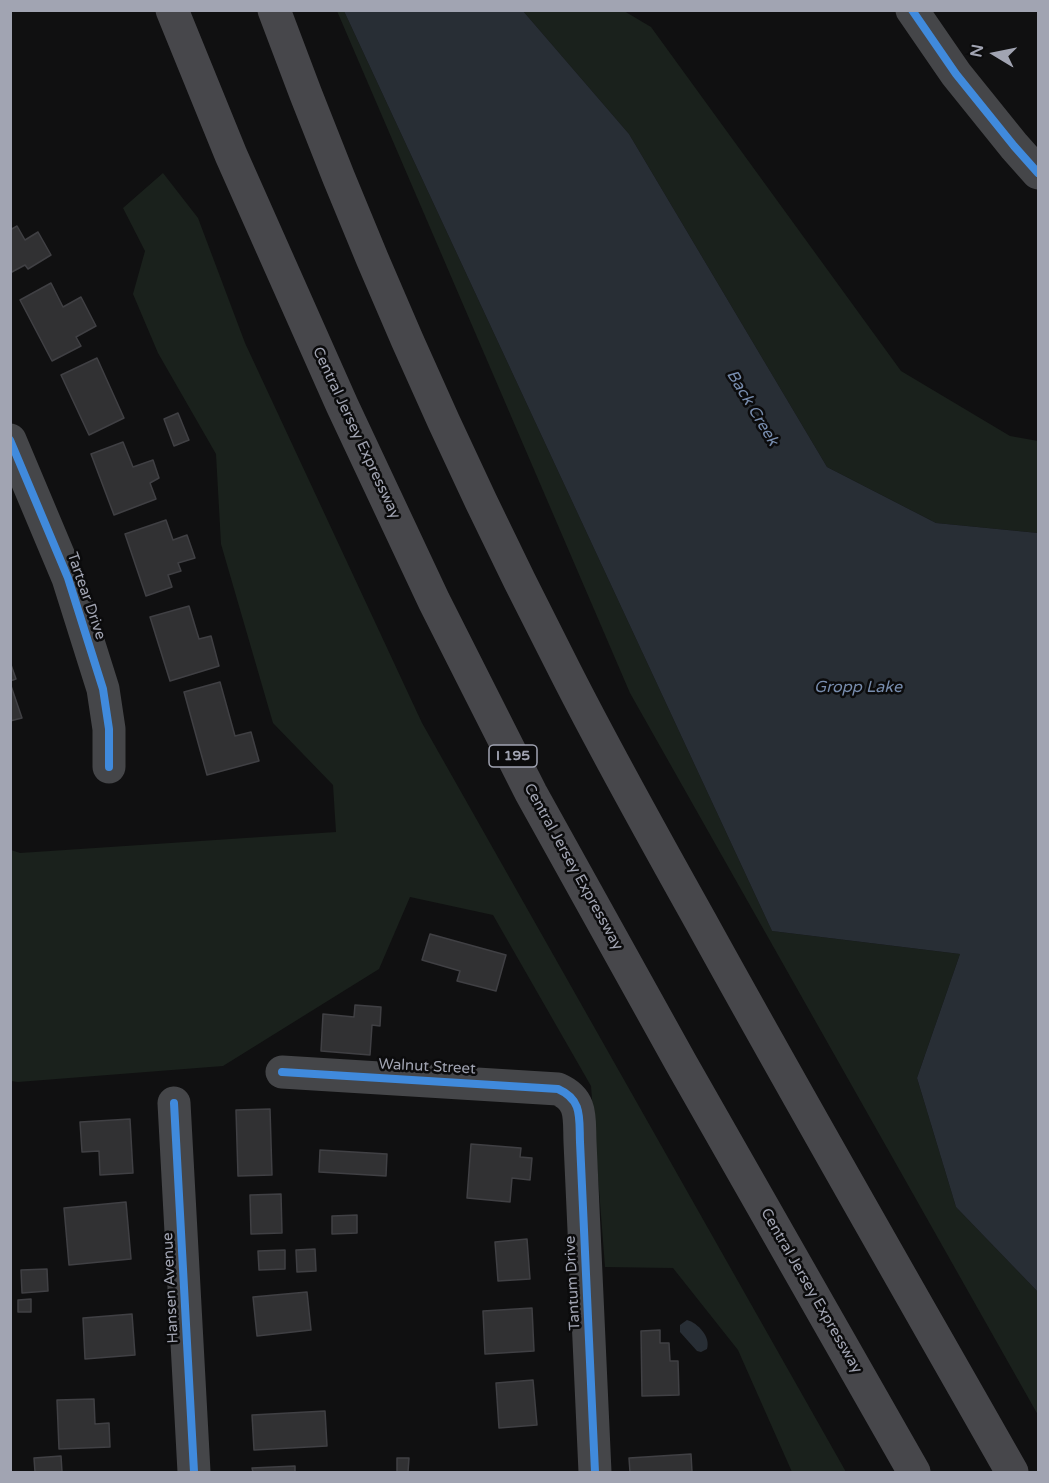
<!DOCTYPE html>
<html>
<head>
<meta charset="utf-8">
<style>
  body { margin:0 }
  #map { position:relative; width:1049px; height:1483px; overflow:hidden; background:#101011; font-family:"Varela Round",sans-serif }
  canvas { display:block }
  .frame { position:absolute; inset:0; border:12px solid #a1a4b2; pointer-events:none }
  .north { position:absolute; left:965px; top:24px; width:60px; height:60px; -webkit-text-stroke:4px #0b0b0c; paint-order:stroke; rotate:280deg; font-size:16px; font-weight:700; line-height:24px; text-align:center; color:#a1a4b2 }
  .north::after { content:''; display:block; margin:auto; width:21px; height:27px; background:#a1a4b2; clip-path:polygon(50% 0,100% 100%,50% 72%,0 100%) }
</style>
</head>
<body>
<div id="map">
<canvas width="1049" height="1483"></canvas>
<div class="frame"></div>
<div class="north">N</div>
</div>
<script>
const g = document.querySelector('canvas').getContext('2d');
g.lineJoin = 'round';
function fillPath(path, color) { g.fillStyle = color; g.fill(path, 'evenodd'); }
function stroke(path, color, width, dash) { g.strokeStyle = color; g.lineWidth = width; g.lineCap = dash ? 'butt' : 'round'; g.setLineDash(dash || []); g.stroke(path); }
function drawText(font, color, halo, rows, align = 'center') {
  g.font = font + ' "Varela Round",sans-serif'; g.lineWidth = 5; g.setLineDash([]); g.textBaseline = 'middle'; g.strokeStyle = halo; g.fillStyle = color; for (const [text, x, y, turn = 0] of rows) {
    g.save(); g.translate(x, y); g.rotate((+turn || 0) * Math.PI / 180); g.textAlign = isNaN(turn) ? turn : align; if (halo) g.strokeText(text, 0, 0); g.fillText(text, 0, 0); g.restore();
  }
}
fillPath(new Path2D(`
  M 337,11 L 344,11 L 772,931 L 960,954 L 917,1078 L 956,1207 L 1038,1292 L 1038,1415 L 630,693 Z
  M 523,11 L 624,11 L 651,27 L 901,371 L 1010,436 L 1038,441 L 1038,533 L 936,523 L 827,467 L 629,134 Z
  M 163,173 L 198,218 L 245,343 L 422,723 L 846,1472 L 792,1472 L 738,1350 L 673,1268 L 605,1267 L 591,1086 L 493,915 L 410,897 L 379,969 L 223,1066 L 18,1082 L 11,1081 L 11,850 L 20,853 L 336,832 L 333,785 L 273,723 L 221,544 L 216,454 L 158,353 L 133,294 L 145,251 L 123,208 Z`), '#1a211c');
fillPath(new Path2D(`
  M 344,11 L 523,11 L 629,134 L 827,467 L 936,523 L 1038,533 L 1038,1292 L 956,1207 L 917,1078 L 960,954 L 772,931 Z
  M 687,1320 C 698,1323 711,1337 707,1349 L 701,1352 L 697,1351 L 680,1332 L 680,1325 Z`), '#282e35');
const building = new Path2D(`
  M 17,226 L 25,240 L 38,232 L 51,255 L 28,269 L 25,265 L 10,273 L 10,230 Z
  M 51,283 L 63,307 L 81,297 L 96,326 L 76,337 L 81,346 L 52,361 L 20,300 Z
  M 97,358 L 124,418 L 89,435 L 61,375 Z
  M 178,413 L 189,440 L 174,446 L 164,419 Z
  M 123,442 L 133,467 L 153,460 L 159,478 L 150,483 L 156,499 L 114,515 L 91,454 Z
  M 166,520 L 173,540 L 187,535 L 195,558 L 178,563 L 181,571 L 168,575 L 172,587 L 146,596 L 125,534 Z
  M 189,606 L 199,639 L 211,636 L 219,666 L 170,681 L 150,617 Z
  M 10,662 L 16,679 L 10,681 Z
  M 220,682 L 235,736 L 251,732 L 259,761 L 207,775 L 184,692 Z
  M 10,683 L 22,718 L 10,721 Z
  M 430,934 L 506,955 L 496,991 L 457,981 L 460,971 L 422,960 Z
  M 355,1005 L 381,1007 L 380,1026 L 372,1025 L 370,1055 L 321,1051 L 323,1014 L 354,1017 Z
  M 270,1109 L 272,1175 L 238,1176 L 236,1110 Z
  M 130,1119 L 133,1173 L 100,1175 L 99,1151 L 82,1152 L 80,1122 Z
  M 471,1144 L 521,1148 L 520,1157 L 532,1158 L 530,1180 L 512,1178 L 510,1202 L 467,1198 Z
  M 320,1150 L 387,1154 L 386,1176 L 319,1172 Z
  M 281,1194 L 282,1233 L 251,1234 L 250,1195 Z
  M 126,1202 L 131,1259 L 69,1265 L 64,1208 Z
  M 357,1215 L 357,1233 L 332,1234 L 332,1216 Z
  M 527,1239 L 530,1279 L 498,1281 L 495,1242 Z
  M 315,1249 L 316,1271 L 297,1272 L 296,1250 Z
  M 285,1250 L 285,1269 L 259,1270 L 258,1251 Z
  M 47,1269 L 48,1291 L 22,1293 L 21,1270 Z
  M 307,1292 L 311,1330 L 257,1336 L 253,1297 Z
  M 31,1299 L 31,1312 L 18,1312 L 18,1300 Z
  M 532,1308 L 534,1351 L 485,1354 L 483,1311 Z
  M 132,1314 L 135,1355 L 85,1359 L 83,1318 Z
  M 660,1330 L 660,1343 L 669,1343 L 670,1361 L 678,1361 L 679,1395 L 642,1396 L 641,1331 Z
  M 533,1380 L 537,1425 L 499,1428 L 496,1383 Z
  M 94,1399 L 95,1424 L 109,1423 L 110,1447 L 59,1449 L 57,1400 Z
  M 325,1411 L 327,1446 L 254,1450 L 252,1415 Z
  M 691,1454 L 692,1472 L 630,1472 L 629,1458 Z
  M 61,1456 L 62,1472 L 35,1472 L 34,1458 Z
  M 397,1458 L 409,1458 L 408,1472 L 397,1472 Z
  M 295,1466 L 295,1472 L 253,1472 L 252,1468 Z`);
fillPath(building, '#313133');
stroke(building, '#404044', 1.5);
stroke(new Path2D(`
  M 912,10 L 956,74 L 1014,146 L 1038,173
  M 10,440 L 68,578 L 103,689 L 109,729 L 109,767
  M 282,1072 L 558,1089 C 583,1100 579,1118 580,1142 L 595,1472
  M 174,1103 L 194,1472`), '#454649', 33);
stroke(new Path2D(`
  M 172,10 L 231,155 L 342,405 L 434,601 L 531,793 L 681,1063 L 914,1472
  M 274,10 C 356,232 451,449 559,659 C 603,747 652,834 700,920 C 802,1105 908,1289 1012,1472`), '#47474b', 33);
stroke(new Path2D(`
  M 912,10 L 956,74 L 1014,146 L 1038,173
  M 10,440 L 68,578 L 103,689 L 109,729 L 109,767
  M 282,1072 L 558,1089 C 583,1100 579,1118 580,1142 L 595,1472
  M 174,1103 L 194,1472`), '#408adc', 8);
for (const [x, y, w] of [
  [513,756,48]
]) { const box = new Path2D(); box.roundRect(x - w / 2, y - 11, w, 22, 4.5); g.fillStyle = '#0b0b0c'; g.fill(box); stroke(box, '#a1a4b2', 1.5); }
drawText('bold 14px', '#a1a4b2', null, [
  ["I 195",513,756]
]);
drawText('15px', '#a1a4b2', '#0b0b0c', [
  ["Central Jersey Expressway",356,433,65],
  ["Tartear Drive",86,596,71],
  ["Central Jersey Expressway",573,867,61],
  ["Walnut Street",427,1067,3],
  ["Tantum Drive",573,1283,-93],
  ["Hansen Avenue",171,1288,-93],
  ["Central Jersey Expressway",811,1291,60]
]);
drawText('italic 16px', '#788dae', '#0b0b0c', [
  ["Back Creek",752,408,59],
  ["Gropp Lake",858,688]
]);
</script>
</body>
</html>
